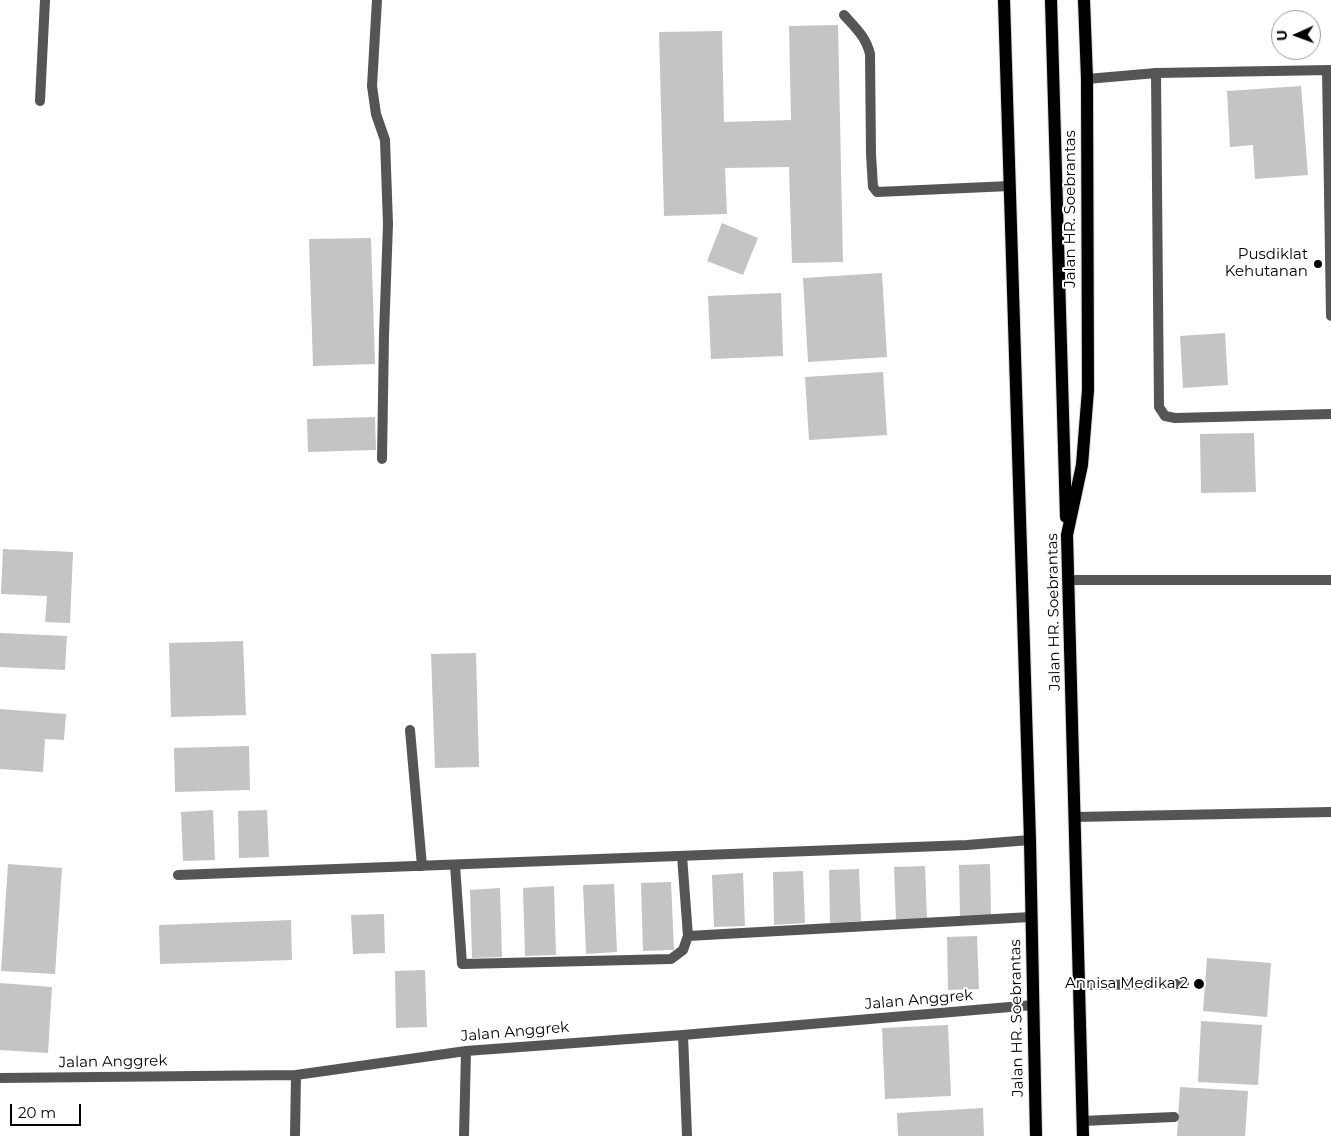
<!DOCTYPE html>
<html>
<head>
<meta charset="utf-8">
<style>
  body { margin:0 }
  #map { position:relative; width:1331px; height:1136px; overflow:hidden; background:#fff; font-family:Montserrat,sans-serif }
  canvas { display:block }
  .north { position:absolute; left:1271px; top:10px; width:50px; height:50px; box-sizing:border-box; background:#fff; border:1px solid #999; border-radius:50%; rotate:268deg; font-size:14px; font-weight:700; line-height:20px; text-align:center; color:#000 }
  .north::after { content:''; display:block; margin:auto; width:18px; height:22px; background:#000; clip-path:polygon(50% 0,100% 100%,50% 72%,0 100%) }
  .scale { position:absolute; left:10px; top:1104px; width:71px; height:22px; box-sizing:border-box; border:2px solid #000; border-top:0; padding-left:6px; font-size:15px; line-height:18px; white-space:nowrap; color:#000; -webkit-text-stroke:4px #fff; paint-order:stroke }
</style>
</head>
<body>
<div id="map">
<canvas width="1331" height="1136"></canvas>
<div class="north">U</div>
<div class="scale">20 m</div>
</div>
<script>
const g = document.querySelector('canvas').getContext('2d');
g.lineJoin = 'round';
function fillPath(path, color) { g.fillStyle = color; g.fill(path, 'evenodd'); }
function stroke(path, color, width, dash) { g.strokeStyle = color; g.lineWidth = width; g.lineCap = dash ? 'butt' : 'round'; g.setLineDash(dash || []); g.stroke(path); }
function drawText(font, color, halo, rows, align = 'center') {
  g.font = font + ' Montserrat,sans-serif'; g.lineWidth = 4; g.setLineDash([]); g.textBaseline = 'middle'; g.strokeStyle = halo; g.fillStyle = color; for (const [text, x, y, turn = 0] of rows) {
    g.save(); g.translate(x, y); g.rotate((+turn || 0) * Math.PI / 180); g.textAlign = isNaN(turn) ? turn : align; if (halo) g.strokeText(text, 0, 0); g.fillText(text, 0, 0); g.restore();
  }
}
fillPath(new Path2D(`
  M 838,25 L 843,262 L 792,263 L 789,167 L 725,168 L 727,214 L 664,216 L 659,32 L 722,31 L 724,122 L 791,120 L 789,26 Z
  M 1301,86 L 1308,175 L 1255,179 L 1253,145 L 1230,147 L 1227,91 Z
  M 722,223 L 758,238 L 743,275 L 707,261 Z
  M 371,238 L 375,364 L 313,366 L 309,239 Z
  M 882,273 L 887,357 L 808,362 L 803,278 Z
  M 781,293 L 783,356 L 711,359 L 708,296 Z
  M 1225,333 L 1228,385 L 1183,388 L 1180,336 Z
  M 883,372 L 887,435 L 809,440 L 805,377 Z
  M 375,417 L 376,450 L 308,452 L 307,419 Z
  M 1254,433 L 1256,492 L 1201,493 L 1200,434 Z
  M 3,549 L 73,552 L 70,623 L 45,622 L 47,596 L 1,594 Z
  M 0,633 L 67,636 L 65,670 L 0,667 Z
  M 243,641 L 246,715 L 171,717 L 169,643 Z
  M 476,653 L 479,767 L 435,768 L 431,654 Z
  M 0,709 L 66,714 L 64,740 L 45,739 L 43,772 L 0,769 Z
  M 249,746 L 250,790 L 175,792 L 174,748 Z
  M 213,810 L 215,860 L 183,861 L 181,812 Z
  M 267,810 L 269,857 L 239,858 L 238,811 Z
  M 8,864 L 62,868 L 55,974 L 1,971 Z
  M 990,864 L 991,916 L 960,918 L 959,865 Z
  M 925,866 L 927,919 L 896,920 L 894,867 Z
  M 859,869 L 861,921 L 830,923 L 829,870 Z
  M 803,871 L 805,923 L 774,925 L 773,872 Z
  M 743,873 L 745,926 L 714,927 L 712,875 Z
  M 671,882 L 674,950 L 643,951 L 641,883 Z
  M 614,884 L 617,952 L 586,954 L 583,885 Z
  M 554,886 L 556,955 L 525,956 L 523,888 Z
  M 500,888 L 502,957 L 472,958 L 470,890 Z
  M 384,914 L 385,953 L 353,954 L 351,915 Z
  M 291,920 L 292,960 L 160,964 L 159,925 Z
  M 977,936 L 979,989 L 948,990 L 947,937 Z
  M 1207,958 L 1271,963 L 1267,1017 L 1203,1011 Z
  M 425,970 L 427,1027 L 396,1028 L 395,971 Z
  M 0,983 L 52,987 L 48,1053 L 0,1050 Z
  M 1201,1021 L 1262,1025 L 1258,1085 L 1198,1082 Z
  M 948,1025 L 951,1096 L 885,1099 L 882,1028 Z
  M 1180,1087 L 1248,1091 L 1245,1136 L 1177,1136 Z
  M 983,1108 L 984,1136 L 898,1136 L 897,1113 Z`), '#c4c4c4');
const primary = new Path2D(`
  M 1004,0 L 1030,840 L 1036,1136
  M 1051,0 L 1066,517
  M 1083,1136 L 1067,535 L 1082,465 L 1088,390 L 1087,79 L 1084,0`);
stroke(primary, '#dbdbdb', 14);
stroke(new Path2D(`
  M 844,15 C 855,27 866,37 870,54 L 871,154 L 873,187 L 877,192 L 1010,186
  M 1327,70 L 1331,316
  M 1156,73 L 1159,407 L 1165,416 L 1175,418 L 1331,414
  M 1087,79 L 1156,73 L 1331,70
  M 40,101 L 45,0
  M 1068,580 L 1331,580
  M 1074,817 L 1331,812
  M 455,865 L 462,964 L 671,959 L 683,950 L 688,936 L 682,856
  M 688,936 L 1031,917
  M 1078,985 L 1184,984
  M 1082,1121 L 1174,1117`), '#555', 10);
stroke(new Path2D(`
  M 377,0 L 372,86 L 376,114 L 385,140 L 388,224 L 384,335 L 382,459
  M 410,730 L 422,866
  M 178,875 L 967,845 L 1030,840
  M 683,1035 L 687,1136
  M 0,1078 L 296,1075 L 466,1051 L 683,1035 L 1033,1005
  M 295,1136 L 296,1075
  M 464,1136 L 466,1051`), '#555', 10);
stroke(primary, '#000', 12);
for (const [x, y, r, color] of [
  [1318,264,5,"#000"],
  [1199,984,6,"#000"]
]) { const dot = new Path2D(); dot.arc(x, y, r, 0, 2 * Math.PI); g.fillStyle = color; g.fill(dot); stroke(dot, '#fff', 2); }
drawText('15px', '#000', '#fff', [
  ["Jalan HR. Soebrantas",1071,209,-90],
  ["Jalan HR. Soebrantas",1054,612,-91],
  ["Jalan Anggrek",919,1000,-5],
  ["Jalan HR. Soebrantas",1017,1018,-91],
  ["Jalan Anggrek",515,1032,-5],
  ["Jalan Anggrek",113,1062,-1]
]);
drawText('15px', '#000', '#fff', [
  ["Pusdiklat",1308,255],
  ["Kehutanan",1308,272],
  ["Annisa Medika 2",1188,984]
], 'right');
</script>
</body>
</html>
